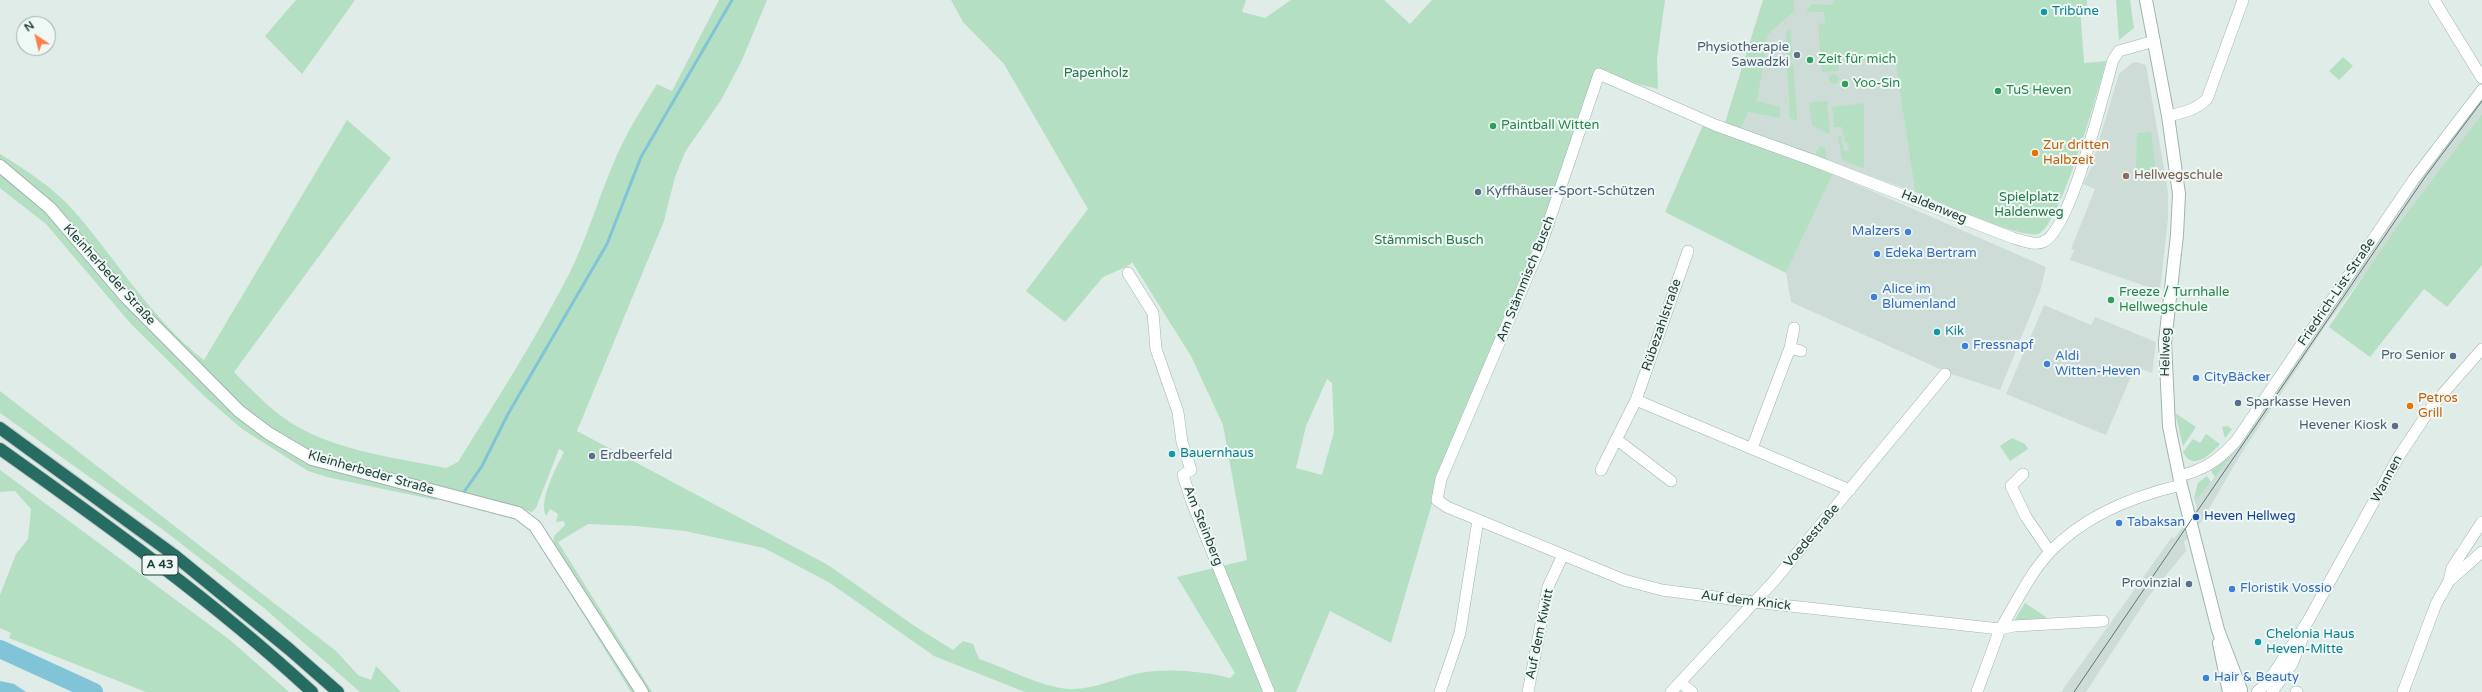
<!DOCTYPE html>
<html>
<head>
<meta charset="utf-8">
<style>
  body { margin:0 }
  #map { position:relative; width:2482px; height:692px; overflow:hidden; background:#dfece7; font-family:"Varela Round",sans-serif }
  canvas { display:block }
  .north { position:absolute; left:16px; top:16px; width:40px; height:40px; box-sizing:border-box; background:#eff8f4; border:1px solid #9bada8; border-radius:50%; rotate:325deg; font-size:11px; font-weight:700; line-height:16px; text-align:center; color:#1e3d37 }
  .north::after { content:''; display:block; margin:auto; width:14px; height:18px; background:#ff8149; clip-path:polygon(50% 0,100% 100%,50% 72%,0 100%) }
</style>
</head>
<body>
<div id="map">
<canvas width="2482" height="692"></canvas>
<div class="north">N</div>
</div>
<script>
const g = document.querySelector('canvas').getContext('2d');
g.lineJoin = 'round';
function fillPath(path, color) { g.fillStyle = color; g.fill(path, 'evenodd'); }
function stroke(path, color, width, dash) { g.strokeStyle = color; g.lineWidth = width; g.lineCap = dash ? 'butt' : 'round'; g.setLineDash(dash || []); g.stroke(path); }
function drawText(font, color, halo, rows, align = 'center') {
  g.font = font + ' "Varela Round",sans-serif'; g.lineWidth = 4; g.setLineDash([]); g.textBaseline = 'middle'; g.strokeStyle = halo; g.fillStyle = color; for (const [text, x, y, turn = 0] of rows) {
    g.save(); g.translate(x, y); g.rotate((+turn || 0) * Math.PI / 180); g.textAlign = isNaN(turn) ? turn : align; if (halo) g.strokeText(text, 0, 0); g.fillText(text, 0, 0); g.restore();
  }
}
fillPath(new Path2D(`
  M 1763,0 L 1887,0 L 1915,192 L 1725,123 Z
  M 2137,62 L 2146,65 L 2168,192 L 2168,218 L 2160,291 L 2070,260 L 2074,250 L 2071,249 L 2095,189 L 2083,184 L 2091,168 L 2119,74 L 2132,63 Z
  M 2482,98 L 2482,114 L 2400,222 L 2373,263 L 2326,325 L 2239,457 L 2200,524 L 2184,542 L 2186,551 L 2148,597 L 2086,692 L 2061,692 L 2172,537 L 2174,539 L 2197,508 L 2194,498 L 2199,497 L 2230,458 L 2435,159 Z
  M 1833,174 L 2046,267 L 2040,291 L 2000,390 L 1951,374 L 1791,302 L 1786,273 Z
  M 2044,305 L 2091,325 L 2095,317 L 2156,342 L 2152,373 L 2135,367 L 2106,435 L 2006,394 Z`), '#cddcd6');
fillPath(new Path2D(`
  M 296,0 L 355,0 L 302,74 L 265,36 Z
  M 719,0 L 767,0 L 742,60 L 721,100 L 685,152 L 675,177 L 664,221 L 577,431 L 828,565 L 916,627 L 953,650 L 963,641 L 973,644 L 979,659 C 1006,668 1041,687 1069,689 C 1094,690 1116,678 1140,673 C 1169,668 1201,671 1230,678 L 1235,673 L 1177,577 L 1247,560 L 1245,547 L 1223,425 L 1191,356 L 1132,262 L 1128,266 L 1103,277 L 1065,322 L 1026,291 L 1088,209 L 1004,64 L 963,22 L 951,0 L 1246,0 L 1242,12 L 1265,18 L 1291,0 L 1384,0 L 1410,24 L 1432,0 L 1665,0 L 1657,58 L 1658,89 L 1596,74 L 1524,282 L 1438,483 L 1391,643 L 1330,611 L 1296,692 L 1025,692 L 934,656 L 830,583 L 764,548 L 685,531 L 636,526 L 588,524 L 558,542 L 652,692 L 631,692 L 544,551 L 553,544 L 554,536 L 565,525 L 564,521 L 556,522 L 558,514 L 550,509 L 546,516 C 538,501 557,466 564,452 L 559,449 L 536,508 L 532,512 L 450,489 L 436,500 L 331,478 L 308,471 L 242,429 L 203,395 L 131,324 L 46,224 L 0,188 L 0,154 C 26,170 54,188 74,211 C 116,259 153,321 204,360 L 347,120 L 391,158 L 234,372 C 249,387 264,403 281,416 C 327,450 392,457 446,468 L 458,462 C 496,401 535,340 568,276 C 588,237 599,195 617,155 C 628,130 643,107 657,84 L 672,91 ZM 1327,379 L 1332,383 L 1334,432 L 1322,475 L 1296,468 L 1306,426 Z
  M 1763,0 L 1796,0 L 1793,2 L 1794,11 L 1768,34 L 1757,101 L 1780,107 L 1780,118 L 1748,112 L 1741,128 L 1815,154 L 1820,146 L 1825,148 L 1827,160 L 1725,123 Z
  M 1834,0 L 2087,0 L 2087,6 L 2080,7 L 2084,63 L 2106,61 C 2099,88 2060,227 2038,234 C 2021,239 1936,201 1915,192 L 1895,58 L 1838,63 L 1839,71 L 1822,72 L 1818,24 L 1825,23 L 1824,12 L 1806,12 L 1812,4 L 1831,5 Z
  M 2116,0 L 2130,0 L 2134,28 L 2119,40 Z
  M 1790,29 L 1793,59 L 1790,59 L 1785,52 L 1786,33 Z
  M 2343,57 L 2353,66 L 2339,80 L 2329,71 Z
  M 1793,65 L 1797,113 L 1797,121 L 1790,118 L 1787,68 Z
  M1829 79a5 5 0 1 1 10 0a5 5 0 1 1-10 0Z
  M 1827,101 L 1830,134 L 1812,126 L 1809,102 Z
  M 1864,103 L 1864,168 L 1842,160 L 1838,137 L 1841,136 L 1844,151 L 1849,150 L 1848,143 L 1845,143 L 1842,127 L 1834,127 L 1832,107 Z
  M 2482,114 L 2482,265 L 2447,307 L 2424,289 L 2370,357 L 2329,327 L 2400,222 Z
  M 1703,125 L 1833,174 L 1786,273 L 1665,212 Z
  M 2151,132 L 2155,166 L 2148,172 L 2136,169 L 2137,133 Z
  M 2320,326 L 2230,458 L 2215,477 L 2211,471 L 2229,456 Z
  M 0,391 L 336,651 L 358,675 L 371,680 L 376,666 L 401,692 L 360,692 L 264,608 L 162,529 L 0,413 Z
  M 2175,413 L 2196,427 L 2183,446 Z
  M 2227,426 L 2232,429 L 2225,438 L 2222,427 Z
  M 2206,434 L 2220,444 C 2211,454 2193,472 2183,452 L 2193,439 L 2200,443 Z
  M 2012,438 L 2025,444 L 2028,449 L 2010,461 L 2000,446 Z
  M 0,470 L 230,640 L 289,692 L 146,692 L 9,638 L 11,633 L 0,628 L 0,595 L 16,554 L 28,539 L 31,509 L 15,491 L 0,492 Z
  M 2207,476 L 2211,482 L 2199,497 L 2194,498 L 2198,483 Z
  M 2025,603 L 2046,617 L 2044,621 L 2014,621 Z`), '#b5dfc3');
fillPath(new Path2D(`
  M 0,681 L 14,684 L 26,692 L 0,692 Z`), '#81c4d7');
stroke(new Path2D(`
  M 464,492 L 482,466 L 508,414 L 607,244 L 641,157 L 732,0`), '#81c4d7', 3);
stroke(new Path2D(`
  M 0,649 L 94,692`), '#81c4d7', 18);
const minor = new Path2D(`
  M 2434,0 L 2482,78
  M 2154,41 L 2119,51 L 2113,60 C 2104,91 2070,233 2043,242 C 2034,246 2022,240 2013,238 L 1812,160 L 1715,125 L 1599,74 L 1541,245 L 1441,479 L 1437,500 L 1447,507 L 1624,580 L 1662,590 L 1754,602 L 2000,629 C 2016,604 2029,574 2050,552 C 2084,516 2134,496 2181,485
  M 2168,116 C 2182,113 2196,110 2207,99 L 2243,0
  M 1688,251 L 1636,400 L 1850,490
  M 1128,273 L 1153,313 L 1156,349 L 1178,412 L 1182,442 L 1191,470 L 1183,475 L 1191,500 L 1269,692
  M 1794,328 L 1790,348 L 1801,351
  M 1616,439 L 1671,481
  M 1752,448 L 1790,348
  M 1601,470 L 1636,400
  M 2023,474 L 2011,486 L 2026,517 L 2050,552
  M 2179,476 C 2204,470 2219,460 2236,441 L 2414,179 L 2482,90
  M 2449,581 L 2482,552
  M 1680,682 L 1692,692
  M 1440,692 L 1460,633 L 1478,520
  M 1528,692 L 1548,587 L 1563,555
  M 1671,692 L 1774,581 L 1945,374
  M 1977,692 L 2000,629 L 2014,626 L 2103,621
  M 2257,692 L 2268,682 L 2308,621 L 2399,456 L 2433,405 L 2482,349
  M 2272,692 L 2292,664 L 2303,637
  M 2296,692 L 2297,692
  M 2403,692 L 2436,604 L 2449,581 L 2452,568 L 2482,522`);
const tertiary = new Path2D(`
  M 2146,0 L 2168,116 L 2179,194 L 2177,235 L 2165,342 L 2169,426 L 2181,485 L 2218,630 L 2241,690
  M 0,166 L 50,208 L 126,297 L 239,411 L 268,433 L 312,459 L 518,513 L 535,526 L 642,692
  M 2219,643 L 2229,692`);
const motorway = new Path2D(`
  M 0,428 L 174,555 L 289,649 L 338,692
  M 0,449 C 107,525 215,602 312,692`);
stroke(minor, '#a1b4af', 12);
stroke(tertiary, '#a1b4af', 14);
stroke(motorway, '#c0c9c7', 14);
stroke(minor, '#fff', 11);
stroke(tertiary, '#fff', 12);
stroke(motorway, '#276c62', 12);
stroke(new Path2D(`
  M 2074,692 L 2425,177 L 2482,101`), '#587972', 1);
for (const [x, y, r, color] of [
  [2044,12,4,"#0f9aa8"],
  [1797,55,4,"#5c6f8a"],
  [1810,60,4,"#2e9e5b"],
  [1845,84,4,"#2e9e5b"],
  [1998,91,4,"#2e9e5b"],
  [1493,126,4,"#2e9e5b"],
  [2035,153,4,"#e8710a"],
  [2126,176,4,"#8d6e63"],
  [1478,192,4,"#5c6f8a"],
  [1908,232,4,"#3f7fe0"],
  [1877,254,4,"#3f7fe0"],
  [1874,297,4,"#3f7fe0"],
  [2111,300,4,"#2e9e5b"],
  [1937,332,4,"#0f9aa8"],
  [1965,346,4,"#3f7fe0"],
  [2453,356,4,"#5c6f8a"],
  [2047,364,4,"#3f7fe0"],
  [2196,378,4,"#3f7fe0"],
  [2238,403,4,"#5c6f8a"],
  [2410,406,4,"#e8710a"],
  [2395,426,4,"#5c6f8a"],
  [1172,454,4,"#0f9aa8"],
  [592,456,4,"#5c6f8a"],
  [2196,517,4,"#1a4fb4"],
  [2119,523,4,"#3f7fe0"],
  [2189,584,4,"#5c6f8a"],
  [2232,589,4,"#3f7fe0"],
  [2258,642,4,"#0f9aa8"],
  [2206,678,4,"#3f7fe0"]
]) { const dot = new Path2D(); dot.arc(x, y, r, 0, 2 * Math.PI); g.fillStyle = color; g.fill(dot); stroke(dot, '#eff8f4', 1.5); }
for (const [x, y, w] of [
  [160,565,36]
]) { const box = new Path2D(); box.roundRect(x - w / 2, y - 10, w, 20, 3); g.fillStyle = '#eff8f4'; g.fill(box); stroke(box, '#1e3d37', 1); }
drawText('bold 12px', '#1e3d37', null, [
  ["A 43",160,565]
]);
drawText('13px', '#0d838f', '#eff8f4', [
  ["Tribüne",2052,12],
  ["Kik",1945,332],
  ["Bauernhaus",1180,454],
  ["Chelonia Haus",2266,635],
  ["Heven-Mitte",2266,650]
], 'left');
drawText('13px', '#4e5e75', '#eff8f4', [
  ["Physiotherapie",1789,48],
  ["Sawadzki",1789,63],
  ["Kyffhäuser-Sport-Schützen",1486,192,"left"],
  ["Pro Senior",2445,356],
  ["Sparkasse Heven",2246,403,"left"],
  ["Hevener Kiosk",2387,426],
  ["Erdbeerfeld",600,456,"left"],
  ["Provinzial",2181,584]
], 'right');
drawText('13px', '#27864d', '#eff8f4', [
  ["Zeit für mich",1818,60],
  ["Yoo-Sin",1853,84],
  ["TuS Heven",2006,91],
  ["Paintball Witten",1501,126],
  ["Freeze / Turnhalle",2119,293],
  ["Hellwegschule",2119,308]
], 'left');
drawText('13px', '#25784a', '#eff8f4', [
  ["Papenholz",1096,74],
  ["Spielplatz",2029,198],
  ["Haldenweg",2029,213],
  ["Stämmisch Busch",1429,241]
]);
drawText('13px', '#c56008', '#eff8f4', [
  ["Zur dritten",2043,146],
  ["Halbzeit",2043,161],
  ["Petros",2418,399],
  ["Grill",2418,414]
], 'left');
drawText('13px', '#785e54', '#eff8f4', [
  ["Hellwegschule",2134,176]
], 'left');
drawText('13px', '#1e3d37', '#eff8f4', [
  ["Haldenweg",1934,207,22],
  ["Kleinherbeder Straße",109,275,48],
  ["Am Stämmisch Busch",1526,279,-68],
  ["Friedrich-List-Straße",2337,292,-56],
  ["Rübezahlstraße",1662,325,-71],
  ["Hellweg",2166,352,-89],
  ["Kleinherbeder Straße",371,473,16],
  ["Wannen",2387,479,-62],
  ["Am Steinberg",1203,526,68],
  ["Voedestraße",1812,536,-50],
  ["Auf dem Knick",1746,601,7],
  ["Auf dem Kiwitt",1540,634,-78]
]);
drawText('13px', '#366cbe', '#eff8f4', [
  ["Malzers",1900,232,"right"],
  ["Edeka Bertram",1885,254],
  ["Alice im",1882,290],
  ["Blumenland",1882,305],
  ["Fressnapf",1973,346],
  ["Aldi",2055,357],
  ["Witten-Heven",2055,372],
  ["CityBäcker",2204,378],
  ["Tabaksan",2127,523],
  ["Floristik Vossio",2240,589],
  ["Hair & Beauty",2214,678]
], 'left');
drawText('13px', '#164399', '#eff8f4', [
  ["Heven Hellweg",2204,517]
], 'left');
</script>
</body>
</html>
